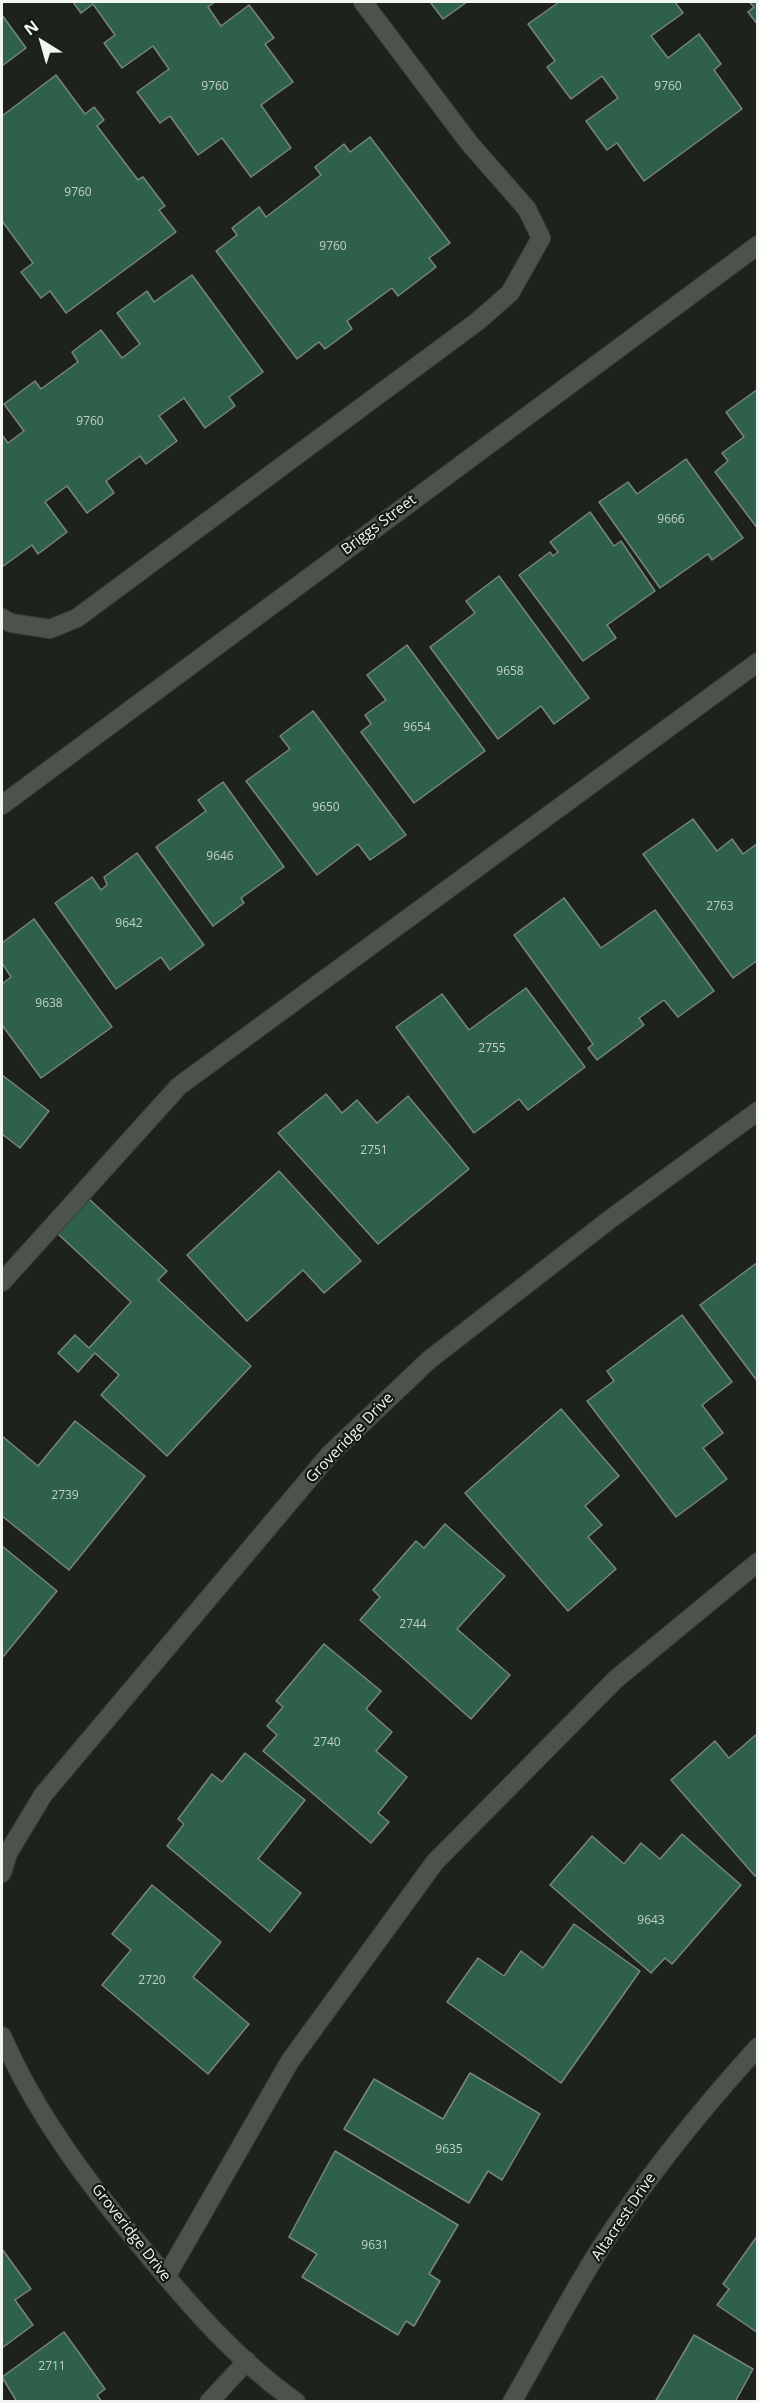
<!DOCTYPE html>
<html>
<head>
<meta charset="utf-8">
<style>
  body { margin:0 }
  #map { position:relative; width:759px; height:2403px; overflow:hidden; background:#1d231b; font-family:"Open Sans",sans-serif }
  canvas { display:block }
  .frame { position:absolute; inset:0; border:3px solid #f2f6f0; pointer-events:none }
  .north { position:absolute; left:12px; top:12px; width:60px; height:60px; -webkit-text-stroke:4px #141a12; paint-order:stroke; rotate:323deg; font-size:16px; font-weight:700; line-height:24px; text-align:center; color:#f2f6f0 }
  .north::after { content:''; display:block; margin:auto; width:21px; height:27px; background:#f2f6f0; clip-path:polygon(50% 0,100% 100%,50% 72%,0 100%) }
</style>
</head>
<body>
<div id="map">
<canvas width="759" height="2403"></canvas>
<div class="frame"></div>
<div class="north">N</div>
</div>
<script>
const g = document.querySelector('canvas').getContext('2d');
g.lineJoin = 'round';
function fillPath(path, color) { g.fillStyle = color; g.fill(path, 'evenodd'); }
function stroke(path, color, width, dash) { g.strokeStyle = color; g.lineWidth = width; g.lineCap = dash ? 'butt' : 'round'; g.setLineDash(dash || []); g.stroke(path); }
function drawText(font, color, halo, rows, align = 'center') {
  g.font = font + ' "Open Sans",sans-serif'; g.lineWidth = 4.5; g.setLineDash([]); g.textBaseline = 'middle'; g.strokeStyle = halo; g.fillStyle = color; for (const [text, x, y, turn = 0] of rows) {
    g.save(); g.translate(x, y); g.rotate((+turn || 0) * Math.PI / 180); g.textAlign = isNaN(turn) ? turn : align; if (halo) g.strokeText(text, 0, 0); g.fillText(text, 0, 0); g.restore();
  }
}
const building = new Path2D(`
  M 73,2 L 215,2 L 208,7 L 221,26 L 249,5 L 274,38 L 265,44 L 293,82 L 261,105 L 291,148 L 251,177 L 222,138 L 198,155 L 170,116 L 160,123 L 137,92 L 169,69 L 153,46 L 122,68 L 104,43 L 115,35 L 93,4 L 81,13 Z
  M 430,2 L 467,2 L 443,19 Z
  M 559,2 L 675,2 L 683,13 L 651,36 L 668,58 L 699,34 L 721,64 L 714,70 L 742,109 L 644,181 L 617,143 L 607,150 L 586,121 L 618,98 L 602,76 L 571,99 L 547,67 L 555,61 L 528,24 Z
  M 749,2 L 758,2 L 758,25 L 748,12 L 754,7 Z
  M 2,15 L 26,48 L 2,66 Z
  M 56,75 L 85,114 L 94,107 L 104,120 L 97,126 L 138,180 L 143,177 L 165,206 L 159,210 L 176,232 L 66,313 L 50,291 L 41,298 L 21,272 L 33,263 L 2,221 L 2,116 Z
  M 370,137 L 450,243 L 429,258 L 436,267 L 398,296 L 392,288 L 347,321 L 352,329 L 325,349 L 319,342 L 297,359 L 216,251 L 237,235 L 232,228 L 259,207 L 266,217 L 321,175 L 315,167 L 344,144 L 350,152 Z
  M 192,275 L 263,372 L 229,397 L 235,406 L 205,428 L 184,398 L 159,416 L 177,441 L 146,464 L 140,456 L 106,481 L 114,493 L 87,513 L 67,486 L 45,502 L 67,532 L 38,554 L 32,545 L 2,567 L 2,435 L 8,443 L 24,431 L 4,404 L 35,381 L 41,389 L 78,362 L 72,352 L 101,330 L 122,358 L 140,344 L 117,313 L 147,291 L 154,302 Z
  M 758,389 L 758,529 L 715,472 L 728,461 L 722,453 L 744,437 L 726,412 Z
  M 686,459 L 743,538 L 712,560 L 708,554 L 660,588 L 599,502 L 628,482 L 637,494 Z
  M 590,512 L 614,546 L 621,541 L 655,591 L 607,625 L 616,638 L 583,661 L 519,575 L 550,552 L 553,556 L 558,552 L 550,542 Z
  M 499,576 L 589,698 L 554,724 L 541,706 L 498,739 L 430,647 L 475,613 L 466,601 Z
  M 407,645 L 485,751 L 414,803 L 361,732 L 371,724 L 365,715 L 386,700 L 367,675 Z
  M 313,711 L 406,835 L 370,860 L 358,844 L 317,875 L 246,781 L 290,749 L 280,736 Z
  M 223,782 L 284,867 L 241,898 L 244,903 L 213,926 L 156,847 L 206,811 L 198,800 Z
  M 693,819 L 717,851 L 732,839 L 743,854 L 758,843 L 758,960 L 733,978 L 643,854 Z
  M 137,853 L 204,945 L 170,970 L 161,957 L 116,989 L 55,903 L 92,877 L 101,890 L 107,885 L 104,877 Z
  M 564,898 L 601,948 L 655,910 L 714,991 L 678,1017 L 664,1000 L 639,1018 L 644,1025 L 597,1060 L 588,1048 L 593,1044 L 514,935 Z
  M 34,919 L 112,1027 L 41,1078 L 2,1025 L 2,984 L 11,977 L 2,963 L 2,943 Z
  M 526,988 L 585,1067 L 528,1110 L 519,1099 L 474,1133 L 396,1027 L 442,994 L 469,1030 Z
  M 2,1075 L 49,1111 L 20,1148 L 2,1134 Z
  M 326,1094 L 342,1113 L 357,1100 L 377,1123 L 408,1096 L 469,1169 L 378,1244 L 278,1133 Z
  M 279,1171 L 361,1261 L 324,1293 L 303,1270 L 247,1321 L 187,1255 Z
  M 89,1199 L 167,1271 L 158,1280 L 251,1366 L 167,1456 L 101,1395 L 119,1375 L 95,1353 L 78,1372 L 58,1353 L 75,1335 L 89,1348 L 131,1302 L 57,1233 Z
  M 758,1262 L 758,1382 L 700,1305 Z
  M 682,1315 L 732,1382 L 702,1405 L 723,1433 L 703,1448 L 727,1479 L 676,1517 L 587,1401 L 614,1381 L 607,1371 Z
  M 561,1409 L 619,1476 L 585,1506 L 602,1525 L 588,1537 L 616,1569 L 568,1611 L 465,1493 Z
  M 75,1421 L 145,1476 L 69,1570 L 2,1516 L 2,1436 L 38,1466 Z
  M 445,1524 L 505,1576 L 457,1629 L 510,1675 L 471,1719 L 360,1620 L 380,1597 L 373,1590 L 416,1541 L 424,1548 Z
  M 2,1546 L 57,1591 L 2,1658 Z
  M 324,1644 L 381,1691 L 366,1709 L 392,1732 L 376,1751 L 407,1777 L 378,1813 L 389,1822 L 371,1843 L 263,1751 L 277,1735 L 267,1726 L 283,1707 L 276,1701 Z
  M 758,1733 L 758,1874 L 755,1876 L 671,1780 L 715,1741 L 729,1758 Z
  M 245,1753 L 305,1800 L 258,1859 L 301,1893 L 270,1932 L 167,1846 L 184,1824 L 178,1819 L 212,1774 L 222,1782 Z
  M 682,1834 L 741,1885 L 672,1964 L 665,1958 L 651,1973 L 550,1885 L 592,1836 L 624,1864 L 641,1843 L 660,1859 Z
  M 152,1885 L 221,1942 L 193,1977 L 249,2024 L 208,2074 L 102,1985 L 131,1950 L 112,1934 Z
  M 574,1924 L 640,1971 L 561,2083 L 447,2002 L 478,1958 L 504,1976 L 521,1951 L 543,1968 Z
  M 470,2073 L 540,2114 L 502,2180 L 488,2171 L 469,2203 L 344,2129 L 374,2079 L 443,2119 Z
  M 335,2151 L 458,2225 L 429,2274 L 440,2281 L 414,2326 L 406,2321 L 398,2335 L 302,2277 L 317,2254 L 289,2237 Z
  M 758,2235 L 758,2333 L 717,2305 L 729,2289 L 723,2284 Z
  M 2,2249 L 31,2289 L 15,2300 L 33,2325 L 2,2348 Z
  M 64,2332 L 105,2389 L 97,2395 L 102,2402 L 17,2402 L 2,2377 Z
  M 694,2335 L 753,2369 L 735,2402 L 655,2402 Z`);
fillPath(building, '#2f604b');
stroke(building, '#79857f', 1.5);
const minor = new Path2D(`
  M 2,618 L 11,623 L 50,629 L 77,618 L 478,321 L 510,293 L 541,238 L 527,209 L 470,144 L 363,2
  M 2,805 L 758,245
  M 2,1282 L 179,1086 L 758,662
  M 2,1873 L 8,1853 L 43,1795 L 330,1454 L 429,1360 L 609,1220 L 758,1111
  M 2,2036 C 37,2117 91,2187 148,2255 C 192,2308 238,2361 296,2402
  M 166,2277 L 290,2061 L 435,1862 L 616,1679 L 758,1562
  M 209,2402 L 247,2361
  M 512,2402 C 541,2352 568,2300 598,2252 C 645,2179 700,2111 758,2047`);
stroke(minor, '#3b4039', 20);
stroke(minor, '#4c534a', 18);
drawText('12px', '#c1d0c7', null, [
  ["9760",215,87],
  ["9760",668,87],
  ["9760",78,193],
  ["9760",333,247],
  ["9760",90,422],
  ["9666",671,520],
  ["9658",510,672],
  ["9654",417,728],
  ["9650",326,808],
  ["9646",220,857],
  ["2763",720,907],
  ["9642",129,924],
  ["9638",49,1004],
  ["2755",492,1049],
  ["2751",374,1151],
  ["2739",65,1496],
  ["2744",413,1625],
  ["2740",327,1743],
  ["9643",651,1921],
  ["2720",152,1981],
  ["9635",449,2150],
  ["9631",375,2246],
  ["2711",52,2367]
]);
drawText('15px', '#f2f6f0', '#141a12', [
  ["Briggs Street",379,525,-37],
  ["Groveridge Drive",350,1438,-46],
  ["Altacrest Drive",624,2217,-56],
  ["Groveridge Drive",131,2233,52]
]);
</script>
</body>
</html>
